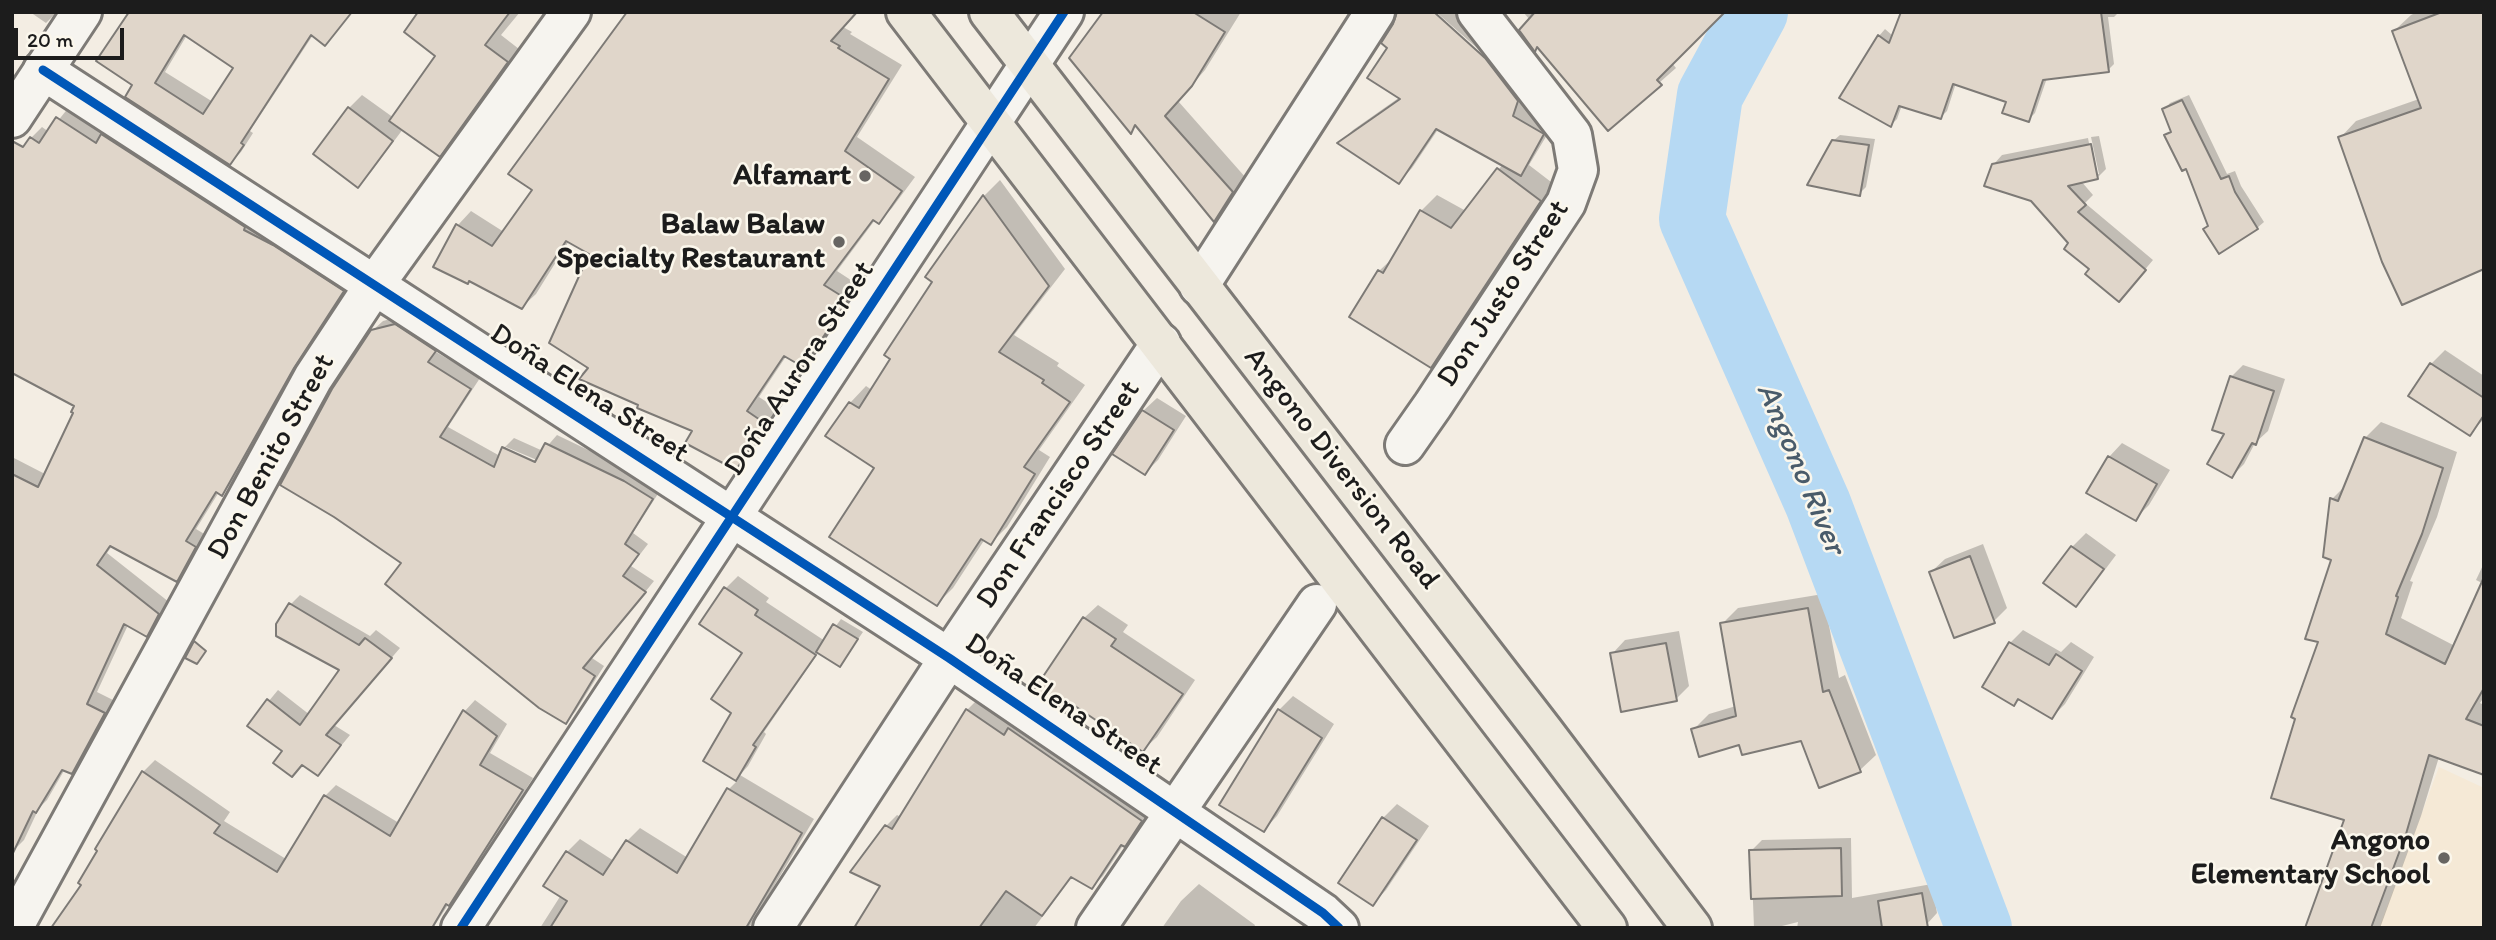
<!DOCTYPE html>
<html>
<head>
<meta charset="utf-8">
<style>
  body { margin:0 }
  #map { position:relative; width:2496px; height:940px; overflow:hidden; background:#f3ede3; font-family:Itim,sans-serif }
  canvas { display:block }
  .frame { position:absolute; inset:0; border:14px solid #1c1c1c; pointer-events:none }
  .scale { position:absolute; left:14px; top:28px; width:110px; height:32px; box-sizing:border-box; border:4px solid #1c1c1c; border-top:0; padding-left:9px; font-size:21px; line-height:24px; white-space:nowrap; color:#1c1c1c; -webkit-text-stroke:5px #fbf7ec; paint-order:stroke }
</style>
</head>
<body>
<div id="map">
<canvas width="2496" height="940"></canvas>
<div class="frame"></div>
<div class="scale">20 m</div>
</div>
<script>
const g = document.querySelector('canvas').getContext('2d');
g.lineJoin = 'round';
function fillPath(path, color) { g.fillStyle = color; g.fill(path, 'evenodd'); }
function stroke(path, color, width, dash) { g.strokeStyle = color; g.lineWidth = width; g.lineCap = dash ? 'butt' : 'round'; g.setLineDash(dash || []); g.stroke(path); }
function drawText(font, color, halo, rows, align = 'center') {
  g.font = font + ' Itim,sans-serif'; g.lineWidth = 5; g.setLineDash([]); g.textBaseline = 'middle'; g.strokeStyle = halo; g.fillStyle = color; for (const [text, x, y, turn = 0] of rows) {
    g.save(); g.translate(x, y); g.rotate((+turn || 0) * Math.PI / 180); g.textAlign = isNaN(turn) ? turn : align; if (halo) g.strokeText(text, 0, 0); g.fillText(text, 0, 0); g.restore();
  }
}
fillPath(new Path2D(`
  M 2439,767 L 2484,788 L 2484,928 L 2379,928 Z`), '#f5e9d6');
fillPath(new Path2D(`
  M 30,12 L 57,12 L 46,23 Z
  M 144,12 L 352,12 L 324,44 L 313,35 L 250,131 L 253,133 L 241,152 L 230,163 L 135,85 ZM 187,35 L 236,68 L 213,102 L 165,72 Z
  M 420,12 L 520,12 L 501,35 L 519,49 L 452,142 L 439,155 L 403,129 L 371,172 L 358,185 L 349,108 L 362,95 L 394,118 L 437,55 Z
  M 1105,12 L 1241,12 L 1205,70 L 1178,101 L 1246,178 L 1227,206 L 1214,220 L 1137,124 L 1131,131 Z
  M 1436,12 L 1462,12 L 1556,120 L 1529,165 L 1555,185 L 1447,350 L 1431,366 L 1379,271 L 1395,256 L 1421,211 L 1437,195 L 1466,211 L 1503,164 L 1439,128 L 1412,168 L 1399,182 L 1340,143 L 1353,130 L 1400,97 L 1389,47 L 1395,25 L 1490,65 L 1493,62 Z
  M 1523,12 L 1723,12 L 1672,63 L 1676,68 L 1608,128 L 1538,46 L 1535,49 L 1530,20 Z
  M 1903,12 L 2119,12 L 2114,17 L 2108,17 L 2114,64 L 2108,70 L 2047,78 L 2035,113 L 2028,120 L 2008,101 L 1956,83 L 1947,111 L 1941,117 L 1902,105 L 1897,119 L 1891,125 L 1842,97 L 1879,36 L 1885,29 L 1893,36 Z
  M 2417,12 L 2484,12 L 2484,267 L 2340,138 L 2356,121 L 2419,99 L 2394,31 L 2411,15 Z
  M 843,27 L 852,32 L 850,34 L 902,65 L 857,137 L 915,177 L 892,208 L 879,222 L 875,220 L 837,271 L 860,286 L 816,351 L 803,365 L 787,355 L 759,397 L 779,410 L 750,454 L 736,468 L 694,430 L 641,404 L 590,368 L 591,253 L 569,241 L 536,294 L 522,307 L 470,280 L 436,266 L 458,225 L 471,211 L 504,232 Z
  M 2189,95 L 2227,174 L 2235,171 L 2241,186 L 2264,222 L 2257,228 L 2210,225 L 2187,167 L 2166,136 L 2172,130 L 2164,110 L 2170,103 Z
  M 69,107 L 354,280 L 304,354 L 233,482 L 222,493 L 219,492 L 196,529 L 206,535 L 187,569 L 176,580 L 112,546 L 107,553 L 169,602 L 158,623 L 147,635 L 128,625 L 97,692 L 115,701 L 83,761 L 72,772 L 65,769 L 47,800 L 39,808 L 24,840 L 12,852 L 12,457 L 45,474 L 76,405 L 31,138 L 42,127 L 49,132 Z
  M 1840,135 L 1875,139 L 1866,187 L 1859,194 L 1833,141 Z
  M 2099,136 L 2106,169 L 2097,178 L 2081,181 L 2093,195 L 2085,203 L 2153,260 L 2127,291 L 2092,269 L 2032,200 L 1993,165 L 2002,155 L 2088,138 L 2095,174 L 2099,174 L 2091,137 Z
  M 1000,180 L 1065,269 L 1014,335 L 1059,363 L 1057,366 L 1085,385 L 1039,450 L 1050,457 L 1007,527 L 991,543 L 985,539 L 953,588 L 937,604 L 850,403 L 866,386 L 872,390 L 935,281 L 928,277 L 984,196 Z
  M 405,315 L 445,341 L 436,352 L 480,378 L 448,427 L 500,456 L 504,448 L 514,438 L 543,451 L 557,435 L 634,472 L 661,489 L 633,533 L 648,544 L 631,566 L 654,581 L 592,658 L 604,666 L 575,712 L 565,722 L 403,563 L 372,331 L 383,321 ZM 506,447 L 544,463 L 543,467 L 506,450 Z
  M 2445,350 L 2484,376 L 2484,419 L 2469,434 L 2410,396 L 2431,364 Z
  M 2243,365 L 2285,379 L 2268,431 L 2255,443 L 2244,464 L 2232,476 L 2226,433 L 2231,377 Z
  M 1157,398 L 1186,416 L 1158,460 L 1145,473 L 1143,411 Z
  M 2381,422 L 2457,452 L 2437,517 L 2410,581 L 2413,582 L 2401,618 L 2455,646 L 2484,591 L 2484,697 L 2480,703 L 2484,705 L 2484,728 L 2439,757 L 2421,816 L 2380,928 L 2307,928 L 2347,819 L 2320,641 L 2333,559 L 2332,499 L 2347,484 L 2365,438 Z
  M 2122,443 L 2170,470 L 2149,505 L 2136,518 L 2109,457 Z
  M 2086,533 L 2116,555 L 2089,591 L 2076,605 L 2046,583 L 2072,547 Z
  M 1983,544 L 2007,608 L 1994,621 L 1931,572 L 1945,559 Z
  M 2484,563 L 2484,584 L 2476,580 Z
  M 738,576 L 769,598 L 766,602 L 825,641 L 841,619 L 863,632 L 840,665 L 819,652 L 764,732 L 766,734 L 748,766 L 740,775 L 814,819 L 749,928 L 540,928 L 561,895 L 545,885 L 567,852 L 580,839 L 614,861 L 627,841 L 640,828 L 688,858 L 729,789 L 738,780 L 705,761 L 734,713 L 745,653 L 726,588 Z
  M 1823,594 L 1839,678 L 1845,675 L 1876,755 L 1860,770 L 1802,739 L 1740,743 L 1693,730 L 1709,714 L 1736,706 L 1722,624 L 1738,608 Z
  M 300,595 L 370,636 L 376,630 L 400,648 L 334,725 L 350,735 L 318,774 L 249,725 L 278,690 L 310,715 L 341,670 L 290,605 Z
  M 1098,605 L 1128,625 L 1123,632 L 1195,680 L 1157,737 L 1143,750 L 1073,703 L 1067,710 L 1084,618 Z
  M 2023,630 L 2061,652 L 2071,642 L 2094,657 L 2065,704 L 2052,717 L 2019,698 L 2014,704 L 2010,643 Z
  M 1679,631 L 1689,686 L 1676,699 L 1612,654 L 1625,640 Z
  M 1293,696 L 1334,724 L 1277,816 L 1264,830 L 1222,805 L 1279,710 Z
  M 978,699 L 1152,810 L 1135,834 L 1124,844 L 1103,876 L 1092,887 L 1073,876 L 1034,928 L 856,928 L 882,885 L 886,826 L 897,815 L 901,817 L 967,710 Z
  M 475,700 L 507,724 L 490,753 L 533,778 L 461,892 L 448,905 L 433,928 L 54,928 L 83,884 L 100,850 L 97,848 L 143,772 L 155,760 L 230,812 L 224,821 L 286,859 L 325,796 L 336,785 L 399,823 L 464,712 Z
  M 1397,804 L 1429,826 L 1386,890 L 1373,904 L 1340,882 L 1383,818 Z
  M 1851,838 L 1852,898 L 1932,884 L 1937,913 L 1927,924 L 1905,928 L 1797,928 L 1798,922 L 1774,928 L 1754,928 L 1751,851 L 1762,840 Z
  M 1199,884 L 1255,925 L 1254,928 L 1162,928 L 1181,901 Z`), '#0003');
stroke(new Path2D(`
  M 1755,12 L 1710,95 L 1692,219 L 1818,504 L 1979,928`), '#b6d9f3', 66);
const building = new Path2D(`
  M 129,12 L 352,12 L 325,46 L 311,35 L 241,143 L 244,145 L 230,165 L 125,97 L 132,85 L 96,61 ZM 184,35 L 233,68 L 203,114 L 155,83 Z
  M 418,12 L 510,12 L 485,45 L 508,62 L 440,157 L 389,121 L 435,56 L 404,32 Z
  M 627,12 L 857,12 L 831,41 L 840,46 L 838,48 L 889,79 L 845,151 L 902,191 L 879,224 L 873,220 L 824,285 L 848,300 L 803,367 L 784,356 L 747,411 L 766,424 L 736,470 L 685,443 L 692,431 L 637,408 L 638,405 L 579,379 L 588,368 L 549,343 L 589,254 L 566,241 L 522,309 L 469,281 L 468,284 L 433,267 L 456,224 L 492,246 L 532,190 L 508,174 Z
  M 1103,12 L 1193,12 L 1225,32 L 1192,86 L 1165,116 L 1233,192 L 1214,222 L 1135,125 L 1131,134 L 1069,58 Z
  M 1397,12 L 1434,12 L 1485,58 L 1518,101 L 1513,116 L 1544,134 L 1521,176 L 1436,129 L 1399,184 L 1337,143 L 1400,99 L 1367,78 L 1387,48 L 1381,43 L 1393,24 Z
  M 1535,12 L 1725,12 L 1657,80 L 1662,85 L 1608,131 L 1537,47 L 1535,52 L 1519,30 Z
  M 1901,12 L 2101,12 L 2109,72 L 2043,80 L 2029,122 L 2002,113 L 2006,102 L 1953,84 L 1941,119 L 1899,106 L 1891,127 L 1839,98 L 1878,35 L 1889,43 Z
  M 2442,12 L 2484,12 L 2484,269 L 2402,305 L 2382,262 L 2338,137 L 2421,108 L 2392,31 Z
  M 2182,100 L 2221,179 L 2229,176 L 2235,192 L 2258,229 L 2219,254 L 2203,229 L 2208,226 L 2186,169 L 2182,171 L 2164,135 L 2171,132 L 2162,109 Z
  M 348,107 L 393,141 L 358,188 L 313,154 Z
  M 56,117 L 96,143 L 101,134 L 245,227 L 244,230 L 273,245 L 344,291 L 294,368 L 222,496 L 216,492 L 186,541 L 196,547 L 177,582 L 110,546 L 97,565 L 159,614 L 147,637 L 124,624 L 87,704 L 105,713 L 72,774 L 62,770 L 36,813 L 33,811 L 12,855 L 12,474 L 38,487 L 73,413 L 71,412 L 74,406 L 12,373 L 12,141 L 23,147 L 30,137 L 39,143 Z
  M 1832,140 L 1869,145 L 1860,196 L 1807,185 Z
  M 2091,144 L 2098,179 L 2068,186 L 2086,205 L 2078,212 L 2146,270 L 2119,302 L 2085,274 L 2089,269 L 2064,249 L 2068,243 L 2031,201 L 1984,186 L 1992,164 Z
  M 1497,168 L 1541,201 L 1431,368 L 1349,317 L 1378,270 L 1383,273 L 1420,210 L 1451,228 Z
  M 983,195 L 1049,286 L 999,352 L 1044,380 L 1042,383 L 1070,402 L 1024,467 L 1035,474 L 991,545 L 981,539 L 937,606 L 829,537 L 874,468 L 825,436 L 849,402 L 859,408 L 890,359 L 884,355 L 932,282 L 925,277 Z
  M 395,324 L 436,351 L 428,362 L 471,389 L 440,437 L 494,467 L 502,447 L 535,462 L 545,443 L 624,481 L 653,499 L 625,544 L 639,554 L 623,576 L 646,592 L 583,668 L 595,676 L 566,724 L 539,708 L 385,584 L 401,563 L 334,517 L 280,485 L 332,389 L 371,330 Z
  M 2430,363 L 2484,398 L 2484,415 L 2470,436 L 2408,396 Z
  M 2230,376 L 2274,391 L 2256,445 L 2252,443 L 2232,478 L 2207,464 L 2224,434 L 2212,430 Z
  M 1142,410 L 1174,430 L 1145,475 L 1112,454 Z
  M 2364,437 L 2443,468 L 2422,534 L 2396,596 L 2398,597 L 2386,634 L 2445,664 L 2484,577 L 2484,688 L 2466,719 L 2484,726 L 2484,775 L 2429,755 L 2406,834 L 2371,928 L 2305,928 L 2344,820 L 2271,798 L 2295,719 L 2291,717 L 2318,642 L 2305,639 L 2331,560 L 2323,557 L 2330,498 L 2338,501 Z
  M 2108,456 L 2157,484 L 2136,521 L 2086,493 Z
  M 2071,546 L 2104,569 L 2076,607 L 2043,583 Z
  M 1970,556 L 1995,623 L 1954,638 L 1929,572 Z
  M 724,587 L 758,610 L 755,615 L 816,655 L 753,745 L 756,747 L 736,781 L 703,761 L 731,713 L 711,699 L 742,653 L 699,624 Z
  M 289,603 L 359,645 L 365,638 L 392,658 L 326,735 L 341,745 L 318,776 L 302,765 L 292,777 L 273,763 L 282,751 L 247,726 L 267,699 L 300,725 L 339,670 L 276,636 L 276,624 Z
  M 1808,608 L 1823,692 L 1829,690 L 1861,772 L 1819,788 L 1801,741 L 1742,755 L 1739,745 L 1699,757 L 1691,729 L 1736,716 L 1720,623 Z
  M 1083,617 L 1116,639 L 1111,646 L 1183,694 L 1143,752 L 1072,704 L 1067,712 L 1034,690 Z
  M 833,624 L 858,639 L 840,667 L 816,652 Z
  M 194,641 L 206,651 L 197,664 L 185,658 Z
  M 2009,642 L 2049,665 L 2056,654 L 2082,671 L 2052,719 L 2018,699 L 2014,706 L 1982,687 Z
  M 1666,643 L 1677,701 L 1621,712 L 1610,653 Z
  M 966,709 L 1004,735 L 1008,728 L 1142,821 L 1125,847 L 1121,845 L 1092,889 L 1071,877 L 1042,916 L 1006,891 L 979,928 L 854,928 L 880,886 L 850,872 L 885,825 L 892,829 Z
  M 1278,709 L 1322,738 L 1264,832 L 1219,805 Z
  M 463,710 L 497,736 L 480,765 L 523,790 L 449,906 L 446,904 L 432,928 L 51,928 L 81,885 L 78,883 L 97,851 L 95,849 L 142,771 L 220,825 L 214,833 L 277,872 L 324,795 L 390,836 Z
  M 727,788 L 802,833 L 746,928 L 550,928 L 567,901 L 543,886 L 566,851 L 603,875 L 626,840 L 677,873 Z
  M 1382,817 L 1417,840 L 1373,906 L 1338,883 Z
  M 1841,848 L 1842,896 L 1751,899 L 1749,850 Z
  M 1922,893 L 1928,928 L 1882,928 L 1878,901 Z`);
fillPath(building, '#e0d6ca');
stroke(building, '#7d7a76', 2);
const minor = new Path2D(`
  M 43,70 L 949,658 L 1323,913 L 1339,928
  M 1199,286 L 1375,12
  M 1405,445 L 1433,405 L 1566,203 L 1578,170 L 1572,135 L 1477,12
  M 13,928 L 313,378 L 375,284 L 571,12
  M 461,928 L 992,121
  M 773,928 L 949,658 L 1161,343
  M 1096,928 L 1317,604`);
const tertiary = new Path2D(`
  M 12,118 L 82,12
  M 992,121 L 1064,12`);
const primary = new Path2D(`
  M 906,12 L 1607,928
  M 989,12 L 1544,732 L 1692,928`);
stroke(minor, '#7d7a76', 44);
stroke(tertiary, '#7d7a76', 44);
stroke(primary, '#7d7a76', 44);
stroke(minor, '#f6f4ef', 38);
stroke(tertiary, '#f6f4ef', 38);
stroke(primary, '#ede8dc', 38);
stroke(new Path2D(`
  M 43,70 L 949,658 L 1323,913 L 1339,928
  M 461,928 L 1064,12`), '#0057b8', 9);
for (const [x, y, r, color] of [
  [865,176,7,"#676562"],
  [839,242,7,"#676562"],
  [2444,858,7,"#676562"]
]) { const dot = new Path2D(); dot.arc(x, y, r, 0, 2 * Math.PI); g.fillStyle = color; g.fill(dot); stroke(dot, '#fbf7ec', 2.5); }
drawText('bold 30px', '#1c1c1c', '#fbf7ec', [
  ["Alfamart",851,176],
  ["Balaw Balaw",825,225],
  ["Specialty Restaurant",825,259],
  ["Angono",2430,841],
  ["Elementary School",2430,875]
], 'right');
drawText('30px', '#1c1c1c', '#fbf7ec', [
  ["Don Justo Street",1504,294,-57],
  ["Doña Aurora Street",800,369,-57],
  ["Doña Elena Street",589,394,33],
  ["Don Benito Street",272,457,-61],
  ["Angono Diversion Road",1341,469,52],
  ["Don Francisco Street",1059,495,-56],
  ["Doña Elena Street",1063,705,34]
]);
drawText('italic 32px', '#495b6a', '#fbf7ec', [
  ["Angono River",1800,469,67]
]);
</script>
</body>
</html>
